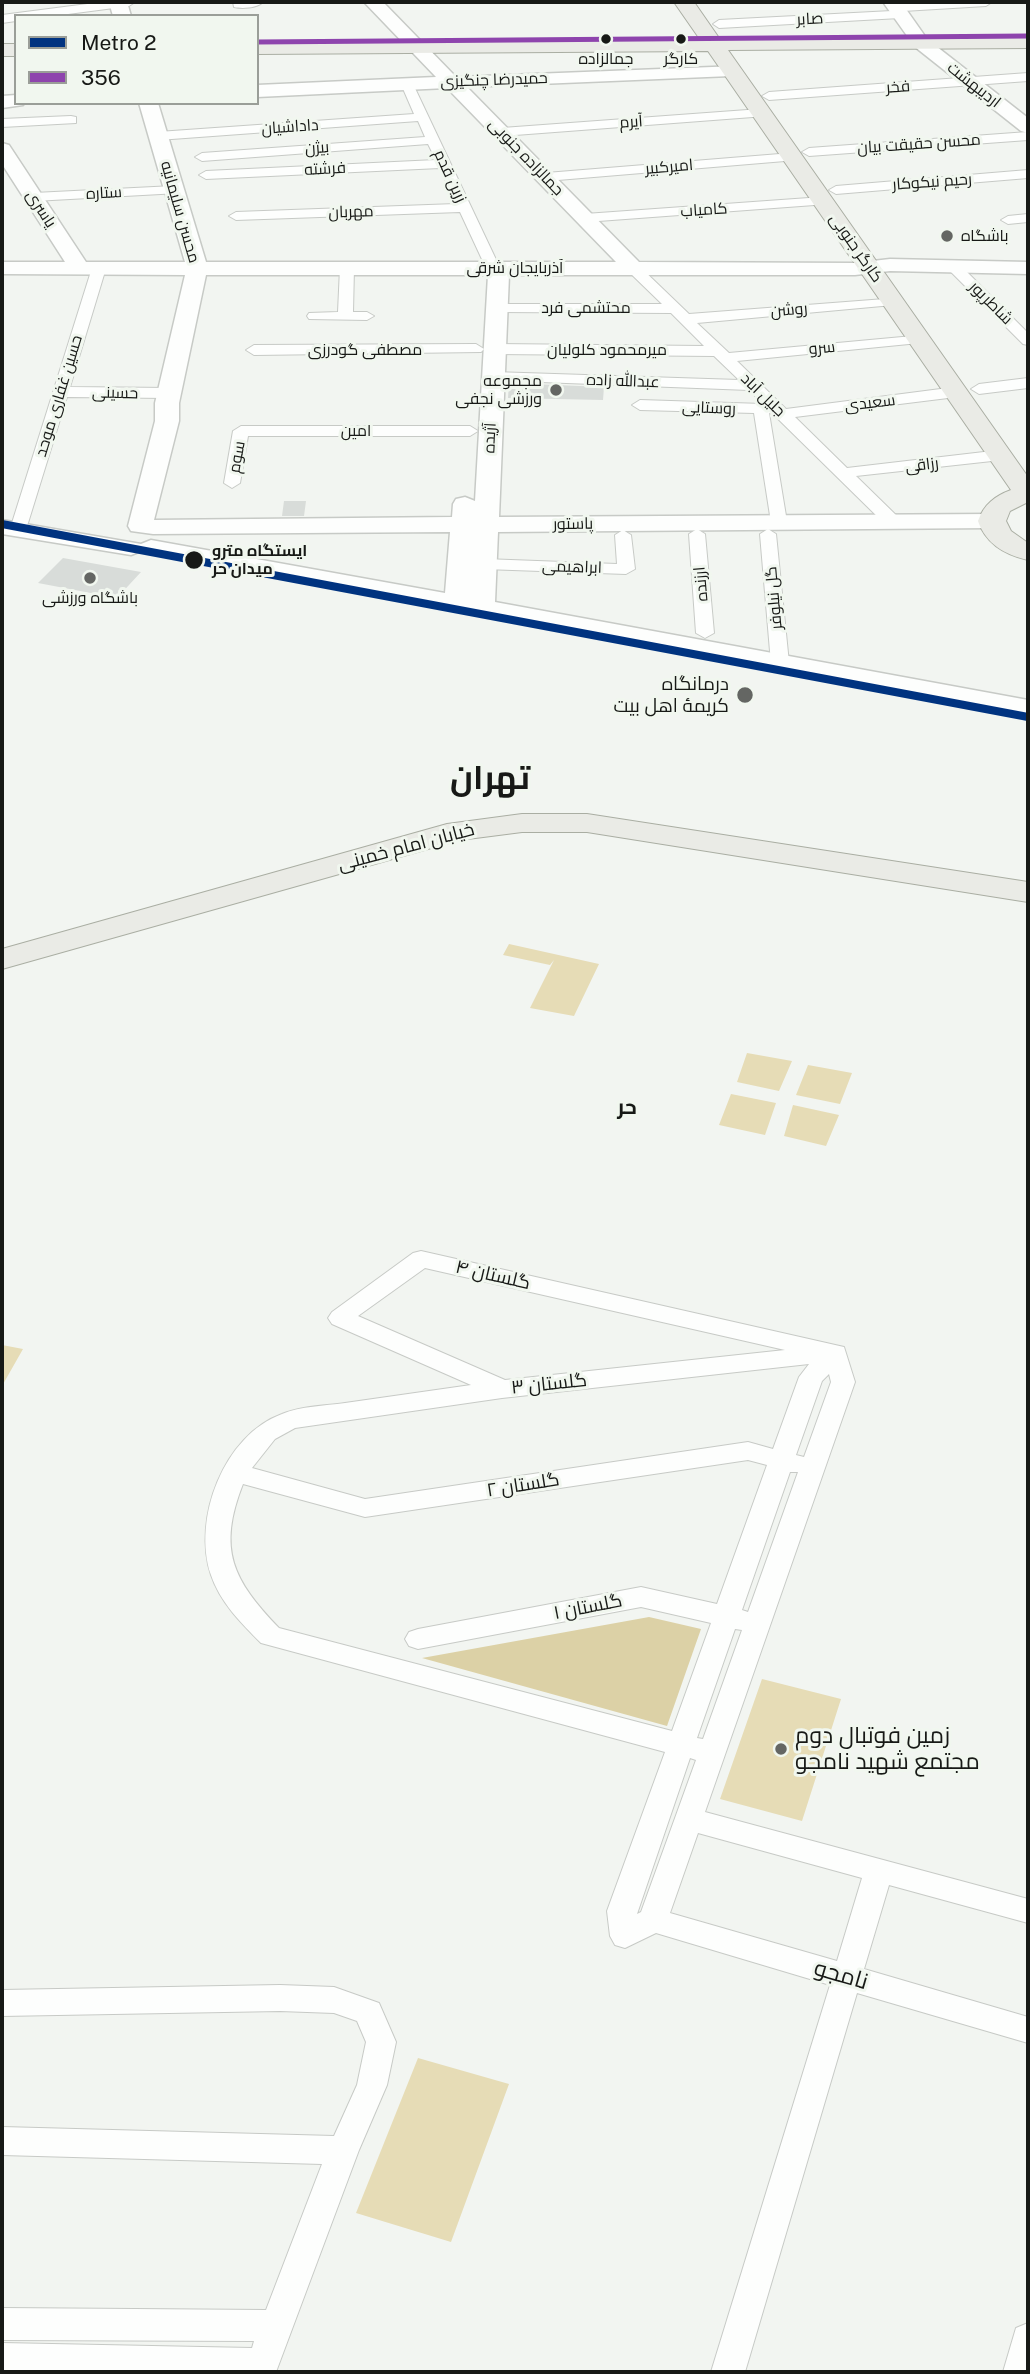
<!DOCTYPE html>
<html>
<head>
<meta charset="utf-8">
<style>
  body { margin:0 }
  #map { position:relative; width:1030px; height:2374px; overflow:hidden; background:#f2f5f1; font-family:"Public Sans",sans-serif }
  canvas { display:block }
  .frame { position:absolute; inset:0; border:4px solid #171916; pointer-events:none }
  .legend { position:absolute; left:14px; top:14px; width:245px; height:91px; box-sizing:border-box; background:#f1f7ef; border:2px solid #9a9e98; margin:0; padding:9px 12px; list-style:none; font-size:21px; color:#171916 }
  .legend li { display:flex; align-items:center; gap:14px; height:35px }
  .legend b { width:35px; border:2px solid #9a9e98 }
</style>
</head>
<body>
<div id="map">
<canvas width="1030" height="2374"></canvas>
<div class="frame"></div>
<ul class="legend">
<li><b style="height:9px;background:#003380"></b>Metro 2</li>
<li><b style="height:9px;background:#8e44ad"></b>356</li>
</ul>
</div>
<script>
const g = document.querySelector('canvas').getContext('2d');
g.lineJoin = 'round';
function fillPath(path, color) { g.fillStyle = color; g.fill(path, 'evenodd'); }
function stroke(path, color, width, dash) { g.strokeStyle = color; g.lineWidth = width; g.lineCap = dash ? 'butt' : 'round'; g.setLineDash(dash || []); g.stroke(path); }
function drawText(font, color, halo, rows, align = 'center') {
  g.font = font + ' "Public Sans",Cairo,sans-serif'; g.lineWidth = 6; g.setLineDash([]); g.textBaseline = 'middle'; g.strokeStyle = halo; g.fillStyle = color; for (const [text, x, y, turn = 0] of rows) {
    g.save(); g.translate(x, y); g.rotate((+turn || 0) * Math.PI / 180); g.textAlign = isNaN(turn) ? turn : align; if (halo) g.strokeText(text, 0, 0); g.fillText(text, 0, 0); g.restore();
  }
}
fillPath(new Path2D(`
  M 509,944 L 599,964 L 574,1016 L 530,1008 L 554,960 L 550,965 L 503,955 Z
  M 747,1053 L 792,1061 L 779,1091 L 737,1082 Z
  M 808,1065 L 852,1073 L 840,1104 L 796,1095 Z
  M 731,1094 L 776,1103 L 765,1135 L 719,1125 Z
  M 793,1105 L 839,1115 L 826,1146 L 784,1136 Z
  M 2,1345 L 23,1349 L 2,1386 Z
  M 762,1679 L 841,1699 L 802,1821 L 720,1799 Z
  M 418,2058 L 509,2084 L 451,2242 L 356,2213 Z`), '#e6dcb6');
fillPath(new Path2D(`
  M 649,1617 L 701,1629 L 667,1726 L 422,1658 Z`), '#dcd1a6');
fillPath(new Path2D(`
  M 509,383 L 604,387 L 603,400 L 508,398 Z
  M 284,501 L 306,501 L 304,516 L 282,516 Z
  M 63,558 L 141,572 L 117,598 L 38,583 Z`), '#d8dcd9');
const street = new Path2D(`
  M 103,2 L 135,2 L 129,6 L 53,16 L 16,16 L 16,21 L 2,23 L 2,15 Z
  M 233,2 L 263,2 C 257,8 242,9 234,7 Z
  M 935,2 L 992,2 L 986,6 L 903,11 L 906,14 L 900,18 L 719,28 L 713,24 L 719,20 L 892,11 L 890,8 L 896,4 Z
  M 1028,73 L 1028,81 L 769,100 L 762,96 L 769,92 Z
  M 407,80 L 413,84 L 500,268 L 498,271 L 488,271 L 486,268 L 460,212 L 236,220 L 229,216 L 236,212 L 456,204 L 440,168 L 206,179 L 199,175 L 206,171 L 436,160 L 428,144 L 202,161 L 195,157 L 202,153 L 425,137 L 418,121 L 158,140 L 151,136 L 158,132 L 414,114 L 401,84 Z
  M 761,109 L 766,110 L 766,116 L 502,136 L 495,132 L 502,128 Z
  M 71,116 L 76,117 L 76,123 L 2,127 L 2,119 Z
  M 1028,132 L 1028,140 L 809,156 L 802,152 L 809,148 Z
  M 792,153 L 797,154 L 797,160 L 546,181 L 539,177 L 546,173 Z
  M 1028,170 L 1028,178 L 836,194 L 829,190 L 836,186 Z
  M 174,186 L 181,190 L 179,193 L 34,201 L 27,197 L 34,193 Z
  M 823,197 L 828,198 L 828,204 L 585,222 L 578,218 L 585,214 Z
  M 1028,214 L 1028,222 L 1008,224 L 1001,220 L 1008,216 Z
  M 953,262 L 958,263 L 1028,333 L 1028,345 L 1023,344 L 948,269 L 946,266 L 948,263 Z
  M 99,264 L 106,268 L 70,387 L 169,388 L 177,393 L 169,398 L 67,397 L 28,523 L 26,527 L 14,527 L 12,523 L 92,268 Z
  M 347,264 L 354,268 L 353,312 L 367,312 L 374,316 L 367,320 L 309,319 L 307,316 L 309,313 L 338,312 L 340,268 Z
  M 633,264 L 638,265 L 689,314 L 898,298 L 900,301 L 893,305 L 697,323 L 729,353 L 924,335 L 927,338 L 919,343 L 737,361 L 786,409 L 956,387 L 964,392 L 956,397 L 795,417 L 847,468 L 1001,450 L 1009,455 L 1001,460 L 856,476 L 899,518 L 901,522 L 893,527 L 887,526 L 773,414 L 769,413 L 787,522 L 779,527 L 771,522 L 754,413 L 640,410 L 632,405 L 640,400 L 763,404 L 749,390 L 488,380 L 485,377 L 488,374 L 493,372 L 739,380 L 714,356 L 495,354 L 487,349 L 495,344 L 704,346 L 671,313 L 497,312 L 490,308 L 497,304 L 662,304 L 628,271 L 626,268 Z
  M 476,344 L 484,349 L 481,352 L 254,355 L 246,350 L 254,345 Z
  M 1028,378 L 1028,388 L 979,394 L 971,389 L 979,384 Z
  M 241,426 L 470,426 L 478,431 L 470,436 L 248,436 L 240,483 L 232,488 L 224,483 L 233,431 Z
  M 697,529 L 705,534 L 714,633 L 705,638 L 696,633 L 689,534 Z
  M 768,529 L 776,534 L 789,663 L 780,668 L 771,663 L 760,534 Z
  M 623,530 L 631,535 L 635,569 L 626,574 L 484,569 L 475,564 L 484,559 L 617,564 L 615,535 Z
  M 421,1251 L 844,1347 L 855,1382 L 705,1812 L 1028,1899 L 1028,1923 L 889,1885 L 864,1969 L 1028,2017 L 1028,2043 L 857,1993 L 745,2372 L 711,2372 L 830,1985 L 656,1933 L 625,1948 L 615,1945 L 610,1936 L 607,1911 L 665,1752 L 261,1643 C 241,1623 220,1602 211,1575 C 192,1519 224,1435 282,1414 C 301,1406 324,1406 345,1403 C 387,1397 429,1391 471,1385 L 332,1324 L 328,1318 L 332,1312 L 413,1253 ZM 425,1268 L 785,1350 L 505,1380 L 358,1316 ZM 809,1364 L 799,1377 L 773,1449 L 748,1442 L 365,1499 L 252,1468 L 275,1439 L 295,1428 L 502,1398 ZM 829,1374 L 831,1382 L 804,1457 L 796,1455 L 822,1381 ZM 748,1460 L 767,1465 L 717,1604 L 641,1587 L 418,1629 L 409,1632 L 405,1639 L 409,1646 L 418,1649 L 641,1607 L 711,1623 L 672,1731 L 279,1628 C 233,1580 217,1550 243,1484 L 365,1517 ZM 790,1472 L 798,1472 L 748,1612 L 742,1610 ZM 735,1629 L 742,1630 L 703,1739 L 697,1738 ZM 690,1758 L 696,1760 L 641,1912 L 637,1914 ZM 698,1833 L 862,1878 L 837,1961 L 670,1913 Z
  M 280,1985 L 334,1987 L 379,2003 L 396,2042 L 387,2085 L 359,2150 L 276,2372 L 2,2372 L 2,2343 L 252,2348 L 254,2341 L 2,2340 L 2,2308 L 266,2310 L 322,2164 L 2,2155 L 2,2127 L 334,2136 L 357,2085 L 366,2042 L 357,2021 L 334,2013 L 280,2011 L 2,2016 L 2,1990 Z
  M 1028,2323 L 1028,2372 L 1003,2372 L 1016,2328 Z`);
const secondary = new Path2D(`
  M 109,2 L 127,2 L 131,16 L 113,16 Z
  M 364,2 L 383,2 L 456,77 L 738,66 L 740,70 L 738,74 L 731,76 L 467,87 L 639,262 L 855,263 L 890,259 L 1028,262 L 1028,274 L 890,271 L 855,275 L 509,275 L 499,517 L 992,514 L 1001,516 L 1004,521 L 1001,526 L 992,528 L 498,532 L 495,602 L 1028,700 L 1028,716 L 141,551 L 131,555 L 2,534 L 2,520 L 141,544 L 151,540 L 445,593 L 450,532 L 153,534 L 131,531 L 128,526 L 155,421 L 155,403 L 185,275 L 2,274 L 2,262 L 65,262 L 2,164 L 2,143 L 9,145 L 86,262 L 185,262 L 139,103 L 158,103 L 206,262 L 616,262 L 447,88 L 257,97 L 257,85 L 436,77 ZM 206,275 L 488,275 L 475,501 L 465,497 L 456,499 L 453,504 L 452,517 L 154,520 L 179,421 L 179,403 Z
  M 883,2 L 901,2 L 927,39 L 1028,118 L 1028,133 L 1021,131 L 915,47 Z
  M 16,95 L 16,103 L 24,103 L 23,105 L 2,108 L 2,96 Z`);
const primary = new Path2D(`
  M 674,2 L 694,2 L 719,38 L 1028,36 L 1028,48 L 728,50 L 1028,477 L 1028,502 L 1010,511 L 1006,521 L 1011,531 L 1028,543 L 1028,560 C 1005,555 986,544 978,521 C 984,504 995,496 1011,490 L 708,51 L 257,54 L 257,42 L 699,38 Z
  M 2,44 L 16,44 L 16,56 L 2,56 Z
  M 522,814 L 587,814 L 1028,882 L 1028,902 L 587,832 L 522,832 L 460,840 L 2,969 L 2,949 L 447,824 Z`);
stroke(street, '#c7cac6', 2);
stroke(secondary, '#c7cac6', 3);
stroke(primary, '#aaaea3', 2);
fillPath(street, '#fdfefd');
fillPath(secondary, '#fdfefd');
fillPath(primary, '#eaebe6');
stroke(new Path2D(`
  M 257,42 L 1028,36`), '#8e44ad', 5);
stroke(new Path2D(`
  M 2,524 L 1028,717`), '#003380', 8);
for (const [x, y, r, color] of [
  [606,39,6,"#171916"],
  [681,39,6,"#171916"],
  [947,236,7,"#646663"],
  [556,390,7,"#646663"],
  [194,560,10,"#171916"],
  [90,578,7,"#646663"],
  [745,695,9,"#646663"],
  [781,1749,7,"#646663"]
]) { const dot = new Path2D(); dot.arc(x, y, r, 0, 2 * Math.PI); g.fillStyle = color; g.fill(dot); stroke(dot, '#f1f7ef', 2.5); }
drawText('16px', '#171916', '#f1f7ef', [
  ["صابر",810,19,-3],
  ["حمیدرضا چنگیزی",494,80,-2],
  ["اردیبهشت",974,85,38],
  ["فخر",898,87,-4],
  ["آیرم",631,122,-4],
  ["داداشیان",290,127,-4],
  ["محسن حقیقت بیان",919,144,-4],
  ["بیژن",317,148,-4],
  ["جمالزاده جنوبی",526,157,46],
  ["امیرکبیر",669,167,-5],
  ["فرشته",325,169,-3],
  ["زرین قدم",450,176,65],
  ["رحیم نیکوکار",932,182,-4],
  ["ستاره",104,193,-3],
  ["یاسری",41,209,57],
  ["کامیاب",704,210,-4],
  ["محسن سلیمانیه",180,212,74],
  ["مهربان",351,212,-2],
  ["کارگر جنوبی",856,248,55],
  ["آذربایجان شرقی",515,268],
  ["شاطرپور",991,303,45],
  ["محتشمی فرد",586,308],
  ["روشن",789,310,-5],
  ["سرو",822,348,-6],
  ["مصطفی گودرزی",365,350],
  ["میرمحمود کلولیان",607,350],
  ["عبدالله زاده",623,381,2],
  ["حسینی",115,393,1],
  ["جلیل آباد",763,395,44],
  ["حسین غفاری موحد",59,396,-73],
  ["سعیدی",870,403,-7],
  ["روستایی",709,408,2],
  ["امین",356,431],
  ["آژیده",490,438,-87],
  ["سوم",237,457,-80],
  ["رزاقی",922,465,-7],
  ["پاستور",573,524,-1],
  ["ابراهیمی",572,567,2],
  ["ارزنده",701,584,-95],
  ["گل نیلوفر",774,598,-95]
]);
drawText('16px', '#171916', '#f1f7ef', [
  ["جمالزاده",606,59],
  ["کارگر",681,59]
]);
drawText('16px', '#171916', '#f1f7ef', [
  ["باشگاه",961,236],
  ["مجموعه",542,381,"right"],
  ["ورزشی نجفی",542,399,"right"],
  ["باشگاه ورزشی",90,598,"center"]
], 'left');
drawText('bold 16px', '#171916', '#f1f7ef', [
  ["ایستگاه مترو",212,551],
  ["میدان حر",212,569]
], 'left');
drawText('19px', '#171916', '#f1f7ef', [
  ["درمانگاه",729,684],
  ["کریمهٔ اهل بیت",729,706]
], 'right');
drawText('19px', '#171916', '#f1f7ef', [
  ["خیابان امام خمینی",406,847,-15],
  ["گلستان ۴",493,1275,13],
  ["گلستان ۳",549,1384,-6],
  ["گلستان ۲",523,1485,-9],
  ["گلستان ۱",588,1607,-11]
]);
drawText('bold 21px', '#171916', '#f1f7ef', [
  ["حر",627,1108]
]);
drawText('23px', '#171916', '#f1f7ef', [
  ["زمین فوتبال دوم",795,1736],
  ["مجتمع شهید نامجو",795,1762]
], 'left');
drawText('23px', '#171916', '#f1f7ef', [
  ["نامجو",841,1975,16]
]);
drawText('bold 33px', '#171916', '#f1f7ef', [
  ["تهران",490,779]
]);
</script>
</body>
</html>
